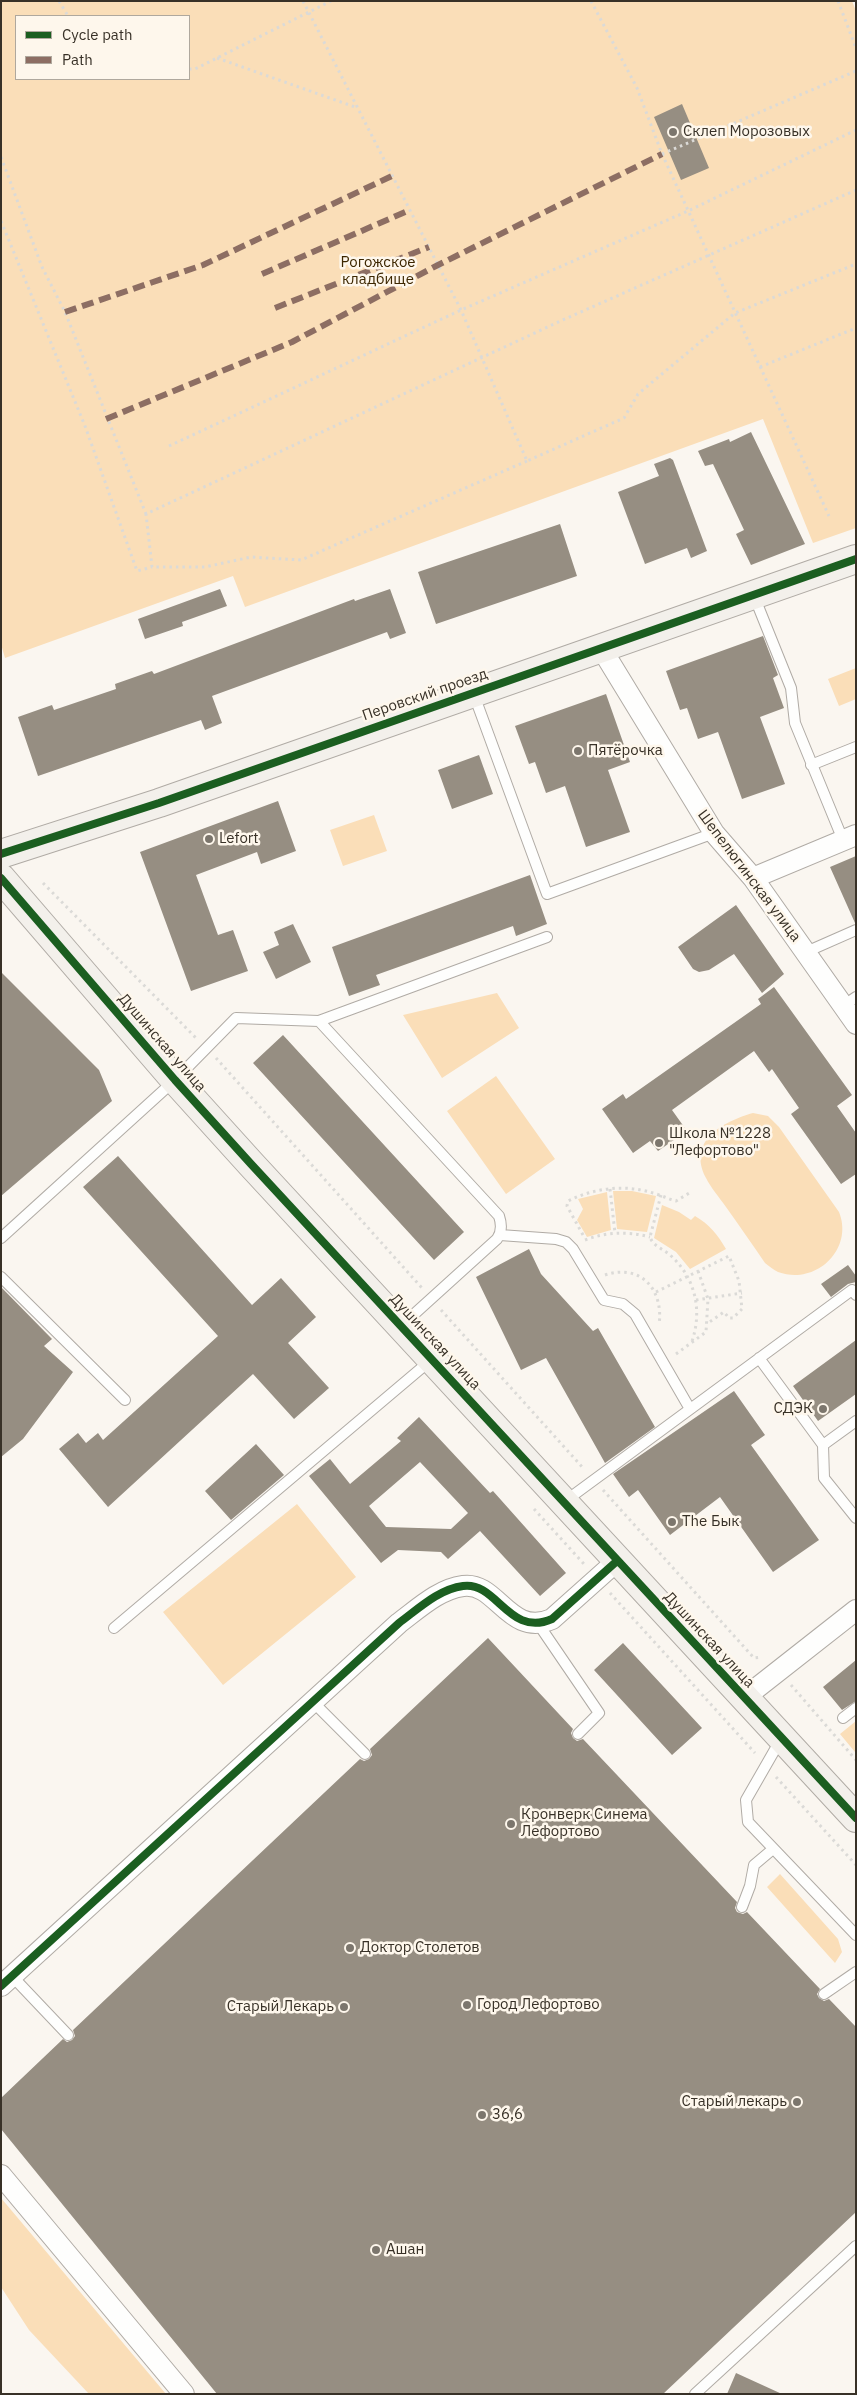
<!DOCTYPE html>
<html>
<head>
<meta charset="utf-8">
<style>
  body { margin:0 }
  #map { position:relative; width:857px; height:2395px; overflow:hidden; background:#faf6f0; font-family:"IBM Plex Sans",sans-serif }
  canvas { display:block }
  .frame { position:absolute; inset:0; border:2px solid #383127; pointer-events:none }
  .legend { position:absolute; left:15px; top:15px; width:175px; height:65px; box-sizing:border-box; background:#fef7ec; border:1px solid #afa89d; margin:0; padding:6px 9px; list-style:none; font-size:15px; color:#383127 }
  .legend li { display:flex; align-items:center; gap:10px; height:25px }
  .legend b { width:25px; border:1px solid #afa89d }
</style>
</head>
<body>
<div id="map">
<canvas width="857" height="2395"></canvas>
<div class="frame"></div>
<ul class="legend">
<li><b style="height:6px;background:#1b5e20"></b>Cycle path</li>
<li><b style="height:6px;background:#8d6e63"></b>Path</li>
</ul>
</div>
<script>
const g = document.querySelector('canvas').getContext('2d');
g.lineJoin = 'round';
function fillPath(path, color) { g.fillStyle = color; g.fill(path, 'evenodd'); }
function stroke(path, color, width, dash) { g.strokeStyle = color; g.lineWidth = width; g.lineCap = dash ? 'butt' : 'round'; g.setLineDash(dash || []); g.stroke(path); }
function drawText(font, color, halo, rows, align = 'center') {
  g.font = font + ' "IBM Plex Sans",sans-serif'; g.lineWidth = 5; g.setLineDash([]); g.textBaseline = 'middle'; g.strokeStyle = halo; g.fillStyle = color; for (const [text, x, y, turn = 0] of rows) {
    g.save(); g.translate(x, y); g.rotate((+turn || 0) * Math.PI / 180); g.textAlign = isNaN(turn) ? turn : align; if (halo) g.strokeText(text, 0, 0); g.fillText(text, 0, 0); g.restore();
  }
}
fillPath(new Path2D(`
  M 1,1 L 852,1 L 856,11 L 856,528 L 813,543 L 763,419 L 245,607 L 233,576 L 5,658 L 1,644 ZM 16,16 L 189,16 L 189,79 L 16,79 Z
  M 856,668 L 856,699 L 839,706 L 828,679 Z
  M 374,815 L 387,851 L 343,866 L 330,830 Z
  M 497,993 L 519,1028 L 442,1078 L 403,1015 Z
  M 496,1076 L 555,1159 L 506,1194 L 447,1111 Z
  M 753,1113 L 768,1116 L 779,1127 L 839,1212 C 854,1249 816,1286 778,1272 C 774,1270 769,1266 765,1263 C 752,1244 739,1225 726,1207 C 719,1197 711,1188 706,1178 C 687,1141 722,1122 753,1113 Z
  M 613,1191 L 632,1191 L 656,1196 L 647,1232 L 617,1229 Z
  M 607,1192 L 611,1230 L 587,1237 L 577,1220 L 583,1209 L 578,1199 Z
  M 662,1205 L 679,1212 L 691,1220 L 695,1216 C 709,1224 718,1235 726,1249 L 690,1269 L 676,1252 L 654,1238 Z
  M 297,1504 L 356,1577 L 223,1685 L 163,1612 Z
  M 856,1721 L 856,1751 L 855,1752 L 840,1734 Z
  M 780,1874 L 838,1939 L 842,1952 L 835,1963 L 767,1887 Z
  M 1,2198 L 166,2394 L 89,2394 L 29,2330 L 1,2287 Z`), '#fadeb8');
fillPath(new Path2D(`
  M 682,104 L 709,168 L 681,180 L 654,117 Z
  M 751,432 L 805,544 L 751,565 L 736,534 L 744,530 L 713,464 L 705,466 L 698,451 L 729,439 L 730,442 Z
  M 670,458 L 673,460 L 707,551 L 691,558 L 687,548 L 645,564 L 618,492 L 659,476 L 654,464 Z
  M 560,524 L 577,576 L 436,624 L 418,572 Z
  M 220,589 L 227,606 L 182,622 L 183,626 L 145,639 L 138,619 Z
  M 390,589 L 406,633 L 390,639 L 387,632 L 212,696 L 222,723 L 205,730 L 201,720 L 38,776 L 18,717 L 52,705 L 54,710 L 116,689 L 115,684 L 152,671 L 154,674 L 354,599 L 355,601 Z
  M 763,636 L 778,675 L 773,678 L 784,708 L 760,717 L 785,784 L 742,799 L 718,732 L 698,739 L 687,708 L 680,710 L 666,671 Z
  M 606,694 L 630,762 L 608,770 L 630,832 L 586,847 L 565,786 L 546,793 L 535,762 L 529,764 L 515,726 Z
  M 479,755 L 493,794 L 452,809 L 438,770 Z
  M 278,801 L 296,851 L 261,864 L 257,852 L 196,875 L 218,935 L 233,930 L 248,971 L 191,991 L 140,852 Z
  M 856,856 L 856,923 L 855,923 L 830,867 Z
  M 530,875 L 547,924 L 516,936 L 513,926 L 376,975 L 380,985 L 349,996 L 332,947 Z
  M 736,905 L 784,974 L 762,993 L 734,954 L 709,970 L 699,972 L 693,969 L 678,947 Z
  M 293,924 L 311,962 L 276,979 L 263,952 L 279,945 L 274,932 Z
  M 1,972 L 99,1070 L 112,1101 L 1,1196 Z
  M 774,987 L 852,1095 L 837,1106 L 856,1133 L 856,1174 L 841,1184 L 791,1114 L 799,1108 L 772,1069 L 769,1072 L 754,1051 L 672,1110 L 687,1131 L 658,1151 L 650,1141 L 633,1153 L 602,1109 L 623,1094 L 626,1099 L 761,1004 L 758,999 Z
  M 283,1035 L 464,1232 L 434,1260 L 253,1063 Z
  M 118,1156 L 252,1305 L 281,1278 L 316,1317 L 288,1343 L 329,1388 L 294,1419 L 253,1374 L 108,1507 L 59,1449 L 78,1433 L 86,1443 L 98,1433 L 103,1440 L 218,1336 L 83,1187 Z
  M 529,1249 L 541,1274 L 593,1331 L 598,1328 L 655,1427 L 605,1463 L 546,1358 L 521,1370 L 476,1277 Z
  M 848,1265 L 856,1276 L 856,1282 L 848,1284 L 831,1297 L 821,1284 Z
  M 1,1287 L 52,1339 L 44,1346 L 73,1372 L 23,1439 L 1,1457 Z
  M 856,1340 L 856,1394 L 818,1421 L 793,1386 Z
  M 734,1391 L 765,1435 L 751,1445 L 819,1540 L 773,1572 L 720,1497 L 670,1535 L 638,1490 L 629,1497 L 613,1474 Z
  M 419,1417 L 490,1493 L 493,1491 L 566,1573 L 540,1596 L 480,1531 L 448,1559 L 441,1552 L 398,1550 L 381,1563 L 309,1476 L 330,1459 L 350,1484 L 401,1441 L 397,1438 ZM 420,1462 L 468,1513 L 451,1529 L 386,1527 L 369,1506 Z
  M 256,1444 L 284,1475 L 231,1520 L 205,1491 Z
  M 488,1638 L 573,1729 L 571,1733 L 573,1738 L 577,1741 L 583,1739 L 737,1902 L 735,1908 L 737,1912 L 743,1914 L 747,1912 L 820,1989 L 817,1994 L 819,1998 L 824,2001 L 829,1999 L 856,2027 L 856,2212 L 663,2394 L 217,2394 L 1,2129 L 1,2098 L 63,2039 L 67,2042 L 72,2040 L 75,2036 L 73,2030 L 360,1759 L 364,1761 L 369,1759 L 372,1755 L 370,1749 Z
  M 623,1643 L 702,1728 L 672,1755 L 594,1670 Z
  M 856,1660 L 856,1701 L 842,1710 L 823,1687 Z
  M 736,2373 L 782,2394 L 727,2394 Z`), '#968e82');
const lane = new Path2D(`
  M 754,596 L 791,688 L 795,723 L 843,840
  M 474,695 L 547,894 L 714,833
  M 811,765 L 856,747
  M 806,952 L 856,930
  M 843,1006 L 856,997
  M 319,1021 L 499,1216 C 502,1225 502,1232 497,1239 L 401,1326
  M 500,1235 L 556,1239 L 566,1242 L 573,1249 L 604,1300 L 623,1304 L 635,1314 L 690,1409
  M 1,1238 L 175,1080 L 236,1018 L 319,1021 L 547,937
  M 1,1277 L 125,1400
  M 759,1358 L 823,1445 L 824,1478 L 856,1518
  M 823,1445 L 856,1421
  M 564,1502 L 852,1290 L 856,1295
  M 539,1625 L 599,1713 L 578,1734
  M 114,1628 L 431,1360
  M 312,1701 L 365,1754
  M 843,1718 L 856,1708
  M 781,1739 L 746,1800 L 748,1822 L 856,1935
  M 742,1907 L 750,1886 L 754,1865 L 773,1849
  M 12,1976 L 68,2035
  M 824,1994 L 856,1972
  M 695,2394 L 856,2246`);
const street = new Path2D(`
  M 601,648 L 714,833 L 753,878 L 856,1024
  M 753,878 L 856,835
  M 744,1698 L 856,1610
  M 1,1986 L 399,1623 C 418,1609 439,1589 463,1586 C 497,1581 509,1638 552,1619 L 617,1561
  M 1,2175 L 184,2394`);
const secondary = new Path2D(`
  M 1,854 L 159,803 L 856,559
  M 1,878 L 175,1080 L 251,1164 L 856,1818`);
stroke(lane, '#b0aba5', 12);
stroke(street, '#b0aba5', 22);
stroke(secondary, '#b0aba5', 30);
stroke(new Path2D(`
  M 59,1 L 68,16
  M 303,1 L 461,310 L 527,461 L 624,418 L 638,394 L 735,313 L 856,264
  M 591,1 L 637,88 L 662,154 L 829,516
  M 838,1 L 856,48
  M 217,58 L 355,107
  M 189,69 L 195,69 L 331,1
  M 662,154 L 856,71
  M 1,157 L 42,267 L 65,312 L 146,514
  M 1,221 L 85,426 L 137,571 L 152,567
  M 760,367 L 856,328
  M 169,446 L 461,310 L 688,211 L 856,130
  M 527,461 L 301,560 L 251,557 L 205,567 L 152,567 L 146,514 L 556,323 L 856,190
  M 43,883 L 196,1038
  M 216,1058 L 422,1288
  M 610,1189 L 615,1233
  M 661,1195 L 650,1237 C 653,1246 663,1249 670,1255 C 696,1278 703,1312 691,1344
  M 583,1235 L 567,1206 L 568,1201 C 594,1188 625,1184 653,1193 C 661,1195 668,1199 676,1201 L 691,1192
  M 585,1240 C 606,1232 628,1231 650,1237
  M 605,1275 C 641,1263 664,1290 659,1325
  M 656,1292 L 729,1256 L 739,1281 L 742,1309 L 733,1318 L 729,1318 L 724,1312 L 708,1323
  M 696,1300 L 742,1293
  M 441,1310 L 584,1469
  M 676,1354 L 706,1332 L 708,1299 L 698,1271
  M 603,1490 L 754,1658 L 762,1657
  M 534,1509 L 584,1564
  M 610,1593 L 755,1753
  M 791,1685 L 856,1760
  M 776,1777 L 856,1865`), '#dbdad7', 3, [2.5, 4]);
stroke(lane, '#fefefd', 10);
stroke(street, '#fefefd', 20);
stroke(secondary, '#f3f0eb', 28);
stroke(new Path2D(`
  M 262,274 L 410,210
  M 275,308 L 429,247
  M 65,312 L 203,265 L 392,176
  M 106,419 L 292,342 L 438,265 L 662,154`), '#8d6e63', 6, [12, 6]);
stroke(new Path2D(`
  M 1,854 L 159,803 L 856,559
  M 1,878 L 175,1080 L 251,1164 L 856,1818
  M 1,1986 L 399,1623 C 418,1609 439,1589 463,1586 C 497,1581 509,1638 552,1619 L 617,1561`), '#1b5e20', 8);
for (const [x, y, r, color] of [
  [673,132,5,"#7c766d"],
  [578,751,5,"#7c766d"],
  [209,839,5,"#7c766d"],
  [659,1143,5,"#7c766d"],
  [823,1409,5,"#7c766d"],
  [672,1522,5,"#7c766d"],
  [511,1824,5,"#7c766d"],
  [350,1948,5,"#7c766d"],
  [467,2005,5,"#7c766d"],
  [344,2007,5,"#7c766d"],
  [797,2102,5,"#7c766d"],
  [482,2115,5,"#7c766d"],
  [376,2250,5,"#7c766d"]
]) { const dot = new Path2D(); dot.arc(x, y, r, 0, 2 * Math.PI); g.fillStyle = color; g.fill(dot); stroke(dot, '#fef7ec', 2); }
drawText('15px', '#383127', '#fef7ec', [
  ["Склеп Морозовых",683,132],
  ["Пятёрочка",588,751],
  ["Lefort",219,839],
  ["Школа №1228",669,1134],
  ["\"Лефортово\"",669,1151],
  ["СДЭК",813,1409,"right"],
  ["The Бык",682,1522],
  ["Кронверк Синема",521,1815],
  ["Лефортово",521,1832],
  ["Доктор Столетов",360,1948],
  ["Город Лефортово",477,2005],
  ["Старый Лекарь",334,2007,"right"],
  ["Старый лекарь",787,2102,"right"],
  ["36,6",492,2115],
  ["Ашан",386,2250]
], 'left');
drawText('15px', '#3d2700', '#fef7ec', [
  ["Рогожское",378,263],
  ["кладбище",378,280]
]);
drawText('15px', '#383127', '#fef7ec', [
  ["Перовский проезд",425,695,-19],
  ["Шепелюгинская улица",749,876,53],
  ["Душинская улица",162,1043,49],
  ["Душинская улица",435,1342,47],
  ["Душинская улица",709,1640,47]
]);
</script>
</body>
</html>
